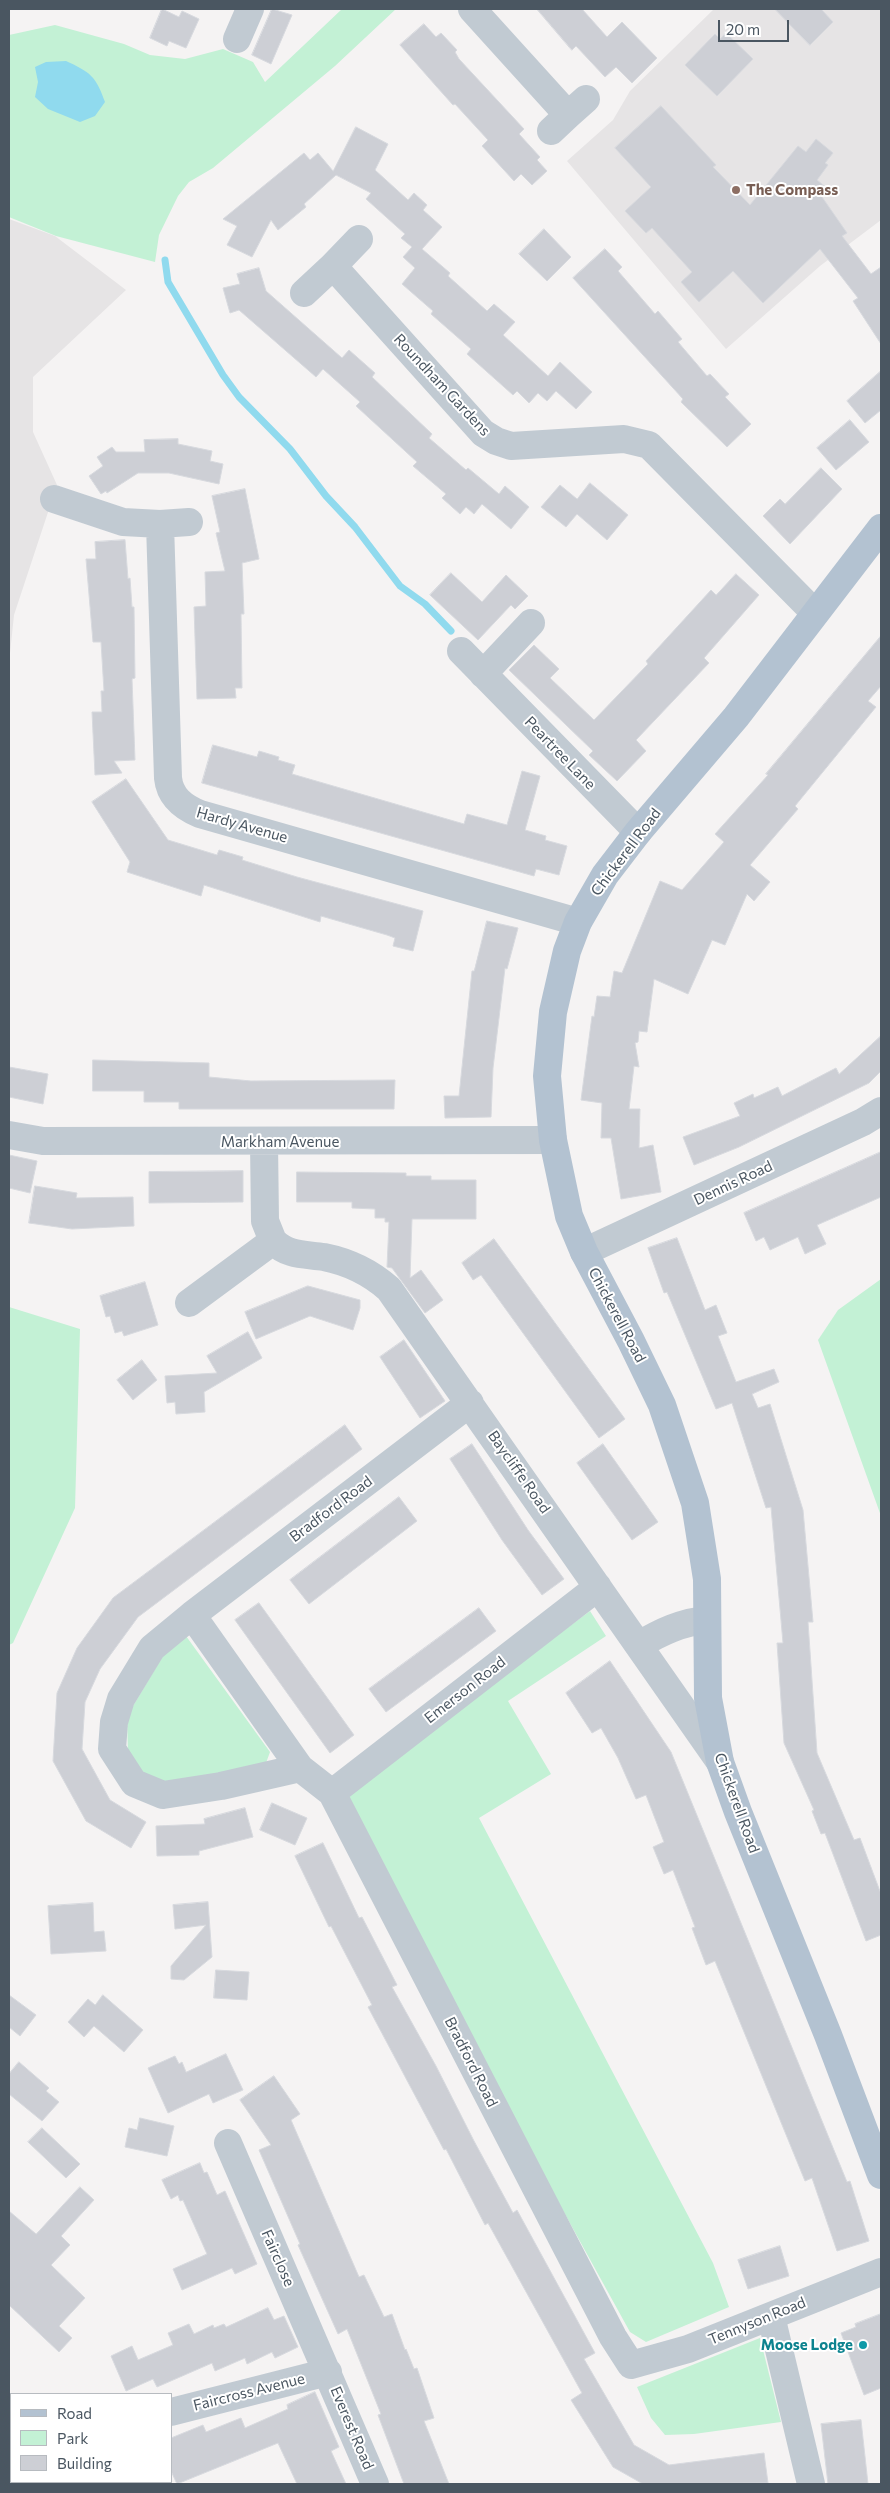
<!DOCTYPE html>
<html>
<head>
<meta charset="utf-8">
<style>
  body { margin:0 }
  #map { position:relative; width:890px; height:2493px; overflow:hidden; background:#f5f3f3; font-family:Commissioner,sans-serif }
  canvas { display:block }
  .frame { position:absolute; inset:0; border:10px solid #4a5661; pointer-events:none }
  .legend { position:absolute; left:10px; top:2393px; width:162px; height:90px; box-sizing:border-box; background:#fff; border:1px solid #b7bbc0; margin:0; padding:6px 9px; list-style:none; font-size:15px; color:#4a5661 }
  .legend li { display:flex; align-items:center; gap:10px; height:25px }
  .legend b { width:25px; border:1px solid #b7bbc0 }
  .scale { position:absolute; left:718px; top:20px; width:71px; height:22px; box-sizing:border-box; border:2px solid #4a5661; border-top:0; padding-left:6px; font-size:15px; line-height:18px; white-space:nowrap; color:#4a5661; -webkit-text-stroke:4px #fff; paint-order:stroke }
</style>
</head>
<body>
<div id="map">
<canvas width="890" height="2493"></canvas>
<div class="frame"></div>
<ul class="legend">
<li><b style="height:6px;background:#b3c2d1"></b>Road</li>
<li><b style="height:14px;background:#c3f1d5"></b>Park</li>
<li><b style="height:14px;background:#cdcfd5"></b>Building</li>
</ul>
<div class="scale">20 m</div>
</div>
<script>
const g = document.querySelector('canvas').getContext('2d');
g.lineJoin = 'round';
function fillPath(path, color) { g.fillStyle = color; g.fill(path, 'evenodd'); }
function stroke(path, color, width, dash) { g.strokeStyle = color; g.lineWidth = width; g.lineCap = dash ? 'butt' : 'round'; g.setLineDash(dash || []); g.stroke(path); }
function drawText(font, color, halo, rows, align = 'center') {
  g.font = font + ' Commissioner,sans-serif'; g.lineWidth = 4; g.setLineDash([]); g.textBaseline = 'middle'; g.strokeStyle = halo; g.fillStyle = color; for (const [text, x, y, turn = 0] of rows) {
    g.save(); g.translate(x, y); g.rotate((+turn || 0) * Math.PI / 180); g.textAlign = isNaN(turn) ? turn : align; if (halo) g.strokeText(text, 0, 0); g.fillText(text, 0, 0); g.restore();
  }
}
fillPath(new Path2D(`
  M 714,9 L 881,9 L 881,220 L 820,266 L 726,349 L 567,161 L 613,120 L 630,91 Z
  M 9,219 L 55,236 L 126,290 L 33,377 L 33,432 L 57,485 L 14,615 L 9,663 Z`), '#e6e4e5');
fillPath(new Path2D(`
  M 342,9 L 396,9 L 335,66 L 213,168 L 189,182 L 178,196 L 159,235 L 155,262 L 56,236 L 9,217 L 9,35 L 55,25 L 124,44 L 150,55 L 185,59 L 223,49 L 253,62 L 265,82 Z
  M 881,1279 L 881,1516 L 818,1340 L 838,1310 Z
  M 9,1307 L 80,1329 L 75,1508 L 13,1643 L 9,1645 Z
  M 590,1611 L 606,1636 L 508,1701 L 551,1774 L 479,1818 L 713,2263 L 729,2307 L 646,2342 L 630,2332 L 336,1799 Z
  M 186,1636 L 270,1752 L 266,1763 L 172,1783 L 147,1777 L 128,1755 L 127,1716 L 164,1654 Z
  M 760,2338 L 781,2422 L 694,2434 L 665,2435 L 651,2418 L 637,2387 Z`), '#c3f1d5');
fillPath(new Path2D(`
  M 66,61 C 90,72 96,76 105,102 L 95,116 L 80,122 L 48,109 L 35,97 L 38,82 L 35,67 L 46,62 Z`), '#90daee');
stroke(new Path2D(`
  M 165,260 L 168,282 L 223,375 L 239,397 L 290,449 L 326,496 L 355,527 L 400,586 L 425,604 L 451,631`), '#90daee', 7);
const building = new Path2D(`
  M 162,9 L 179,17 L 182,11 L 199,19 L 186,48 L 169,41 L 167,46 L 150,38 Z
  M 272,9 L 292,15 L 271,64 L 252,55 Z
  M 537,9 L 582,9 L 607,37 L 622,22 L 657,58 L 632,83 L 616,67 L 605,77 L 576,46 L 572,50 Z
  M 775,9 L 821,9 L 833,22 L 810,45 Z
  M 424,24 L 436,37 L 441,33 L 457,50 L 455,52 L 459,59 L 524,129 L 519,134 L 540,157 L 537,160 L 547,171 L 532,185 L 521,174 L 514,181 L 482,146 L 488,140 L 455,104 L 453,105 L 436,86 L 400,45 Z
  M 726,33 L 753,59 L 717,96 L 685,65 L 715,34 L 720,39 Z
  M 661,106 L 716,165 L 713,167 L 750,205 L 798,146 L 806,152 L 816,139 L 833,153 L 825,163 L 828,165 L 817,180 L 828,189 L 822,197 L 847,233 L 842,236 L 871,274 L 881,267 L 881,344 L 853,301 L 858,298 L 820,249 L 763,303 L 733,271 L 699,302 L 681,282 L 692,272 L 652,228 L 646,233 L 625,211 L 651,187 L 615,148 Z
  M 356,127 L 388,144 L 375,170 L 408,200 L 414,193 L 427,205 L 423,210 L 442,227 L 422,249 L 450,273 L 448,276 L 487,311 L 494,304 L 515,322 L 503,335 L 548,376 L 560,362 L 592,392 L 576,409 L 556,391 L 547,401 L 538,393 L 529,403 L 517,391 L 513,395 L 467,354 L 471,349 L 431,314 L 433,311 L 402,284 L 415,268 L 403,257 L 412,247 L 401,238 L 405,234 L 366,199 L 371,193 L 336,175 L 304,204 L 306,207 L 278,230 L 271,220 L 252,257 L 227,245 L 237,226 L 223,219 L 304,153 L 310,160 L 318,153 L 333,171 Z
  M 544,229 L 571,257 L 547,281 L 519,254 Z
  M 605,249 L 622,267 L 618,271 L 655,314 L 658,311 L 682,339 L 678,342 L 707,376 L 710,374 L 729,394 L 725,397 L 751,424 L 727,447 L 681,402 L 683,399 L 573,278 Z
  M 259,268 L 266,291 L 342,358 L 349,350 L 375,373 L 372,377 L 432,434 L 429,438 L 466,470 L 468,468 L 499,494 L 505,486 L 529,507 L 511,529 L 482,504 L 474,514 L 466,507 L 460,514 L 442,498 L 446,494 L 413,466 L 417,462 L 356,406 L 360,402 L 323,369 L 316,377 L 239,310 L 230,313 L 223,288 L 240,284 L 237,274 Z
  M 881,371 L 881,410 L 865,423 L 847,401 Z
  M 850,420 L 869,442 L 836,470 L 817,448 Z
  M 178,439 L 178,444 L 212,451 L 210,461 L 223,464 L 219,484 L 169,473 L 138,473 L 107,493 L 106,491 L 101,494 L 89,476 L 103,466 L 97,457 L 112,447 L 116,452 L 145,452 L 144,440 Z
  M 821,468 L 842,489 L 790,544 L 763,516 L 780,499 L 785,504 Z
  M 590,483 L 628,515 L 607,540 L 577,514 L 566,527 L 541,507 L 560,485 L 577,499 Z
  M 245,489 L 259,559 L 242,563 L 244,614 L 241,614 L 242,688 L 235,688 L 236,698 L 197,699 L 194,607 L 206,606 L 205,572 L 225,571 L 216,533 L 220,532 L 212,496 Z
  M 125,540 L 128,579 L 130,578 L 132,607 L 134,607 L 135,678 L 132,679 L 135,760 L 114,761 L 122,773 L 95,775 L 92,712 L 102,712 L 101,691 L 104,691 L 101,642 L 93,642 L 86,559 L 96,559 L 95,542 Z
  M 451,573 L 482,602 L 506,575 L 528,596 L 515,609 L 511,605 L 478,640 L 430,595 Z
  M 736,574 L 759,595 L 704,658 L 709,663 L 636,740 L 646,751 L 617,781 L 589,755 L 593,751 L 509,670 L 534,645 L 559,669 L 550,678 L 594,720 L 648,664 L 646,661 L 711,590 L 716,595 Z
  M 881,636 L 881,686 L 868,701 L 876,707 L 795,806 L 798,809 L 750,865 L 770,882 L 754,901 L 747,894 L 725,945 L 712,940 L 688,994 L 654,979 L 647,1032 L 639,1031 L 638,1042 L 635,1043 L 639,1067 L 634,1066 L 629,1109 L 640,1109 L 639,1148 L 653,1145 L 661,1192 L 621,1199 L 611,1138 L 601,1138 L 602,1103 L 581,1100 L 592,1016 L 594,1017 L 597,996 L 610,997 L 614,971 L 622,973 L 660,881 L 682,890 L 724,842 L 715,834 L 768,775 L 766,774 Z
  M 213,745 L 257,757 L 259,751 L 279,757 L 278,760 L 295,765 L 292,774 L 464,824 L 467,814 L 507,825 L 522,771 L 540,776 L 525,830 L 546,836 L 545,840 L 567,846 L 559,875 L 536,869 L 534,876 L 202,783 Z
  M 126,779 L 168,840 L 217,855 L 219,850 L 243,857 L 242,860 L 297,877 L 423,911 L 413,951 L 393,946 L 395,938 L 387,935 L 321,916 L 320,922 L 204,885 L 201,896 L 127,872 L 130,862 L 92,802 Z
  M 487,921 L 518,928 L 507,969 L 505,968 L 493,1068 L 491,1117 L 445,1118 L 444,1096 L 459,1096 L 472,971 L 474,971 Z
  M 881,1036 L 881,1071 L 869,1083 L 739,1147 L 694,1165 L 683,1137 L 740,1116 L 734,1103 L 753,1094 L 754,1098 L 778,1087 L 782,1096 L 836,1068 L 839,1074 Z
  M 93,1060 L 209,1063 L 209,1077 L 251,1081 L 395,1080 L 394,1109 L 179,1109 L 179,1102 L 144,1102 L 144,1091 L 93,1091 Z
  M 9,1067 L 48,1074 L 43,1104 L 9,1097 Z
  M 881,1152 L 881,1197 L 817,1225 L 826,1244 L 805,1254 L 798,1237 L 770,1250 L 764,1237 L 756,1241 L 744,1213 Z
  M 9,1155 L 37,1161 L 30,1193 L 9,1188 Z
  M 243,1171 L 243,1202 L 149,1203 L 149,1172 Z
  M 297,1172 L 406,1173 L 406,1176 L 431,1176 L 431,1180 L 476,1180 L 476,1219 L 412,1219 L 410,1278 L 421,1270 L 443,1300 L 425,1313 L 392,1268 L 387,1267 L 389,1222 L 385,1222 L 385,1218 L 375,1218 L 375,1209 L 352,1208 L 352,1202 L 297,1202 Z
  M 35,1186 L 77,1193 L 76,1198 L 133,1197 L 134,1226 L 72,1229 L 29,1223 Z
  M 677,1238 L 705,1310 L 716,1305 L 727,1333 L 718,1336 L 736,1382 L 774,1369 L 779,1382 L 752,1394 L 758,1408 L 770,1404 L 803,1510 L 813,1622 L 808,1622 L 817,1753 L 854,1840 L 860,1838 L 881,1894 L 881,1935 L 866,1941 L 825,1833 L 821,1834 L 812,1811 L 814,1810 L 784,1743 L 777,1643 L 783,1643 L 771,1507 L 766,1508 L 732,1403 L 716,1409 L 667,1292 L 664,1293 L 648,1248 Z
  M 494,1239 L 625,1419 L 599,1438 L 481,1275 L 473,1280 L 462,1263 Z
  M 145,1282 L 158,1325 L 124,1336 L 122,1331 L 115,1333 L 110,1316 L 106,1317 L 100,1296 Z
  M 308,1286 L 360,1300 L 360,1308 L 353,1330 L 310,1316 L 256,1339 L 245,1312 Z
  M 248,1332 L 262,1358 L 204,1392 L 205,1412 L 176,1414 L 175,1402 L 167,1403 L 165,1376 L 217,1373 L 207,1356 Z
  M 404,1340 L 445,1401 L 420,1418 L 380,1357 Z
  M 142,1360 L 157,1380 L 133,1400 L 117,1380 Z
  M 345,1425 L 362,1449 L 138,1617 L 100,1669 L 85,1702 L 82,1749 L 110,1800 L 146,1822 L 131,1848 L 86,1821 L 53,1761 L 57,1693 L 77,1648 L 113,1598 Z
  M 472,1444 L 528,1530 L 564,1579 L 542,1595 L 502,1540 L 450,1459 Z
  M 603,1444 L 658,1522 L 632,1540 L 577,1463 Z
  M 399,1497 L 417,1521 L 309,1604 L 290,1580 Z
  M 259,1603 L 354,1735 L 330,1753 L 235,1620 Z
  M 479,1608 L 496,1631 L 386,1712 L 369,1689 Z
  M 610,1661 L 671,1752 L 847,2182 L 850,2181 L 869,2241 L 837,2251 L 812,2178 L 805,2181 L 715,1961 L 706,1965 L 692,1928 L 695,1927 L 673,1870 L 664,1874 L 653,1847 L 664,1842 L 646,1795 L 636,1799 L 618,1758 L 601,1728 L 592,1733 L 566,1693 Z
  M 272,1803 L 307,1818 L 295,1845 L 260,1830 Z
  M 245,1808 L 253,1837 L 199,1851 L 199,1855 L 157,1856 L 156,1826 L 205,1824 L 204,1819 Z
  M 323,1843 L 359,1918 L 362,1917 L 397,1985 L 392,1987 L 436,2066 L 474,2141 L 513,2213 L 517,2210 L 595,2353 L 584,2359 L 634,2445 L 669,2465 L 764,2453 L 768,2483 L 643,2484 L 613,2467 L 571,2400 L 582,2393 L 488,2223 L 485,2225 L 446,2149 L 444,2150 L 368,2007 L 372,2005 L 331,1926 L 329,1927 L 295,1856 Z
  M 208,1902 L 212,1957 L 184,1980 L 171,1979 L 171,1966 L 206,1925 L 175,1929 L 173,1905 Z
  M 93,1903 L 94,1932 L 104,1931 L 106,1951 L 51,1954 L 48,1906 Z
  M 216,1970 L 249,1972 L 247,2000 L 214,1998 Z
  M 9,1995 L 36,2015 L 20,2036 L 9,2027 Z
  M 103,1995 L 143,2030 L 124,2052 L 94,2026 L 84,2037 L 68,2022 L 88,1999 L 95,2005 Z
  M 226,2054 L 243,2090 L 213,2103 L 209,2094 L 168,2113 L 148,2068 L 175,2056 L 179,2064 L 182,2062 L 186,2072 Z
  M 19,2062 L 49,2088 L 46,2091 L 59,2102 L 42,2121 L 9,2094 L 9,2074 Z
  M 274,2076 L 300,2114 L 291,2120 L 359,2277 L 364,2275 L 384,2317 L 392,2314 L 405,2350 L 406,2349 L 414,2369 L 417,2368 L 434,2418 L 424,2421 L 449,2484 L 404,2484 L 378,2415 L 381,2414 L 347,2329 L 338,2334 L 298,2245 L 300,2244 L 259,2150 L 271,2145 L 240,2100 Z
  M 140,2118 L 174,2126 L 167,2156 L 125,2147 L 129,2128 L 137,2130 Z
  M 42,2128 L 80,2164 L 66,2178 L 28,2142 Z
  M 200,2163 L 204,2173 L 207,2172 L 217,2195 L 225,2191 L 257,2264 L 235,2274 L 232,2268 L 182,2290 L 173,2269 L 207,2254 L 183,2200 L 180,2201 L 178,2195 L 171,2199 L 162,2180 Z
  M 80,2187 L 94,2200 L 61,2236 L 70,2245 L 51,2265 L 85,2298 L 59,2326 L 72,2338 L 59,2352 L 9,2305 L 9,2211 L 36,2234 Z
  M 780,2246 L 789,2276 L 748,2289 L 738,2260 Z
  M 268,2308 L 274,2320 L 284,2316 L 298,2347 L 275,2358 L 272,2352 L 247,2364 L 245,2358 L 215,2371 L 212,2363 L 157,2387 L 153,2379 L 126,2391 L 111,2356 L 132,2346 L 138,2360 L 173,2345 L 168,2333 L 189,2324 L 194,2334 L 213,2325 L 214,2328 L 224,2324 L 226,2327 Z
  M 881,2314 L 881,2388 L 864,2395 L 841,2333 L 856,2327 L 855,2324 Z
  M 315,2392 L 339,2447 L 331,2451 L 346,2484 L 297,2484 L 278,2443 L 177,2484 L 171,2471 L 171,2438 L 203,2425 L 206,2432 L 241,2418 L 245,2428 L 288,2409 L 287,2405 Z
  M 861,2420 L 868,2484 L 828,2484 L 821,2424 Z`);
fillPath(building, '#cdcfd5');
stroke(building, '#d7d9de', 1);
stroke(new Path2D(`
  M 472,9 L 568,115 L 586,99
  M 237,39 L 250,9
  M 551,131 L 568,115
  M 359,239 L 333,266 L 483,433 L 496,441 L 511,446 L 624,439 L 649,445 L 815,613
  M 304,293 L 333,266
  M 54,499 L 123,522 L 160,524 L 168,778 C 170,797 183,807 200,814 L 578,922
  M 160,524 L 189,522
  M 461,651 L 638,832
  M 483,674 L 531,623
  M 9,1135 L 43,1141 L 553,1140
  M 273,1241 C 288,1256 304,1254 324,1257 C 349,1262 370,1272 389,1289 L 720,1762
  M 584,1252 L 863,1122 L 881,1111
  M 189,1303 L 273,1241 L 265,1221 L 264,1142
  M 192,1615 L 300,1768 L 332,1793 L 613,2337 L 631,2365 L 688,2349 L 881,2272
  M 639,1645 C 661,1632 682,1622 707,1620
  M 300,1768 L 221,1786 L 163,1795 L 134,1783 L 112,1749 L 114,1722 L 121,1699 L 152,1648 L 192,1615 L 470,1403
  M 332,1793 L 598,1587
  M 228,2143 L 375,2484
  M 771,2316 L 811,2484
  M 171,2412 L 328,2372
  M 9,2454 L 11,2453`), '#c1cad2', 28);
stroke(new Path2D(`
  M 881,528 L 736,717 L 638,832 L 605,875 L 578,922 L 567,951 L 553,1012 L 547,1076 L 553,1140 L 569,1216 L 584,1252 L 631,1341 L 662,1405 L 695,1503 L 707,1579 L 708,1698 L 720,1762 L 738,1812 L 828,2035 L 881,2175`), '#b3c2d1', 28);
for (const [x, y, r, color] of [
  [736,190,5,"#8d6e63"],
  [863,2345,5,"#0f9aa8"]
]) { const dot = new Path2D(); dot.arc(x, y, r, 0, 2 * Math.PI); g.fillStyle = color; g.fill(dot); stroke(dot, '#fff', 2); }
drawText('bold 15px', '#785e54', '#fff', [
  ["The Compass",746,190]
], 'left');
drawText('15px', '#4a5661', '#fff', [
  ["Roundham Gardens",442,385,47],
  ["Peartree Lane",560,753,46],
  ["Hardy Avenue",242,825,16],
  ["Chickerell Road",626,852,-53],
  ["Markham Avenue",280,1142],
  ["Dennis Road",733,1183,-25],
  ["Chickerell Road",617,1315,62],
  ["Baycliffe Road",519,1472,55],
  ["Bradford Road",331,1509,-37],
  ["Emerson Road",465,1690,-38],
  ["Chickerell Road",737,1803,70],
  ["Bradford Road",471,2062,63],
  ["Fairclose",278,2258,66],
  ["Tennyson Road",757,2321,-22],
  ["Faircross Avenue",249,2392,-14],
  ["Everest Road",352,2428,67]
]);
drawText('bold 15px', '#0d838f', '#fff', [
  ["Moose Lodge",853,2345]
], 'right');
</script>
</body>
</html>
